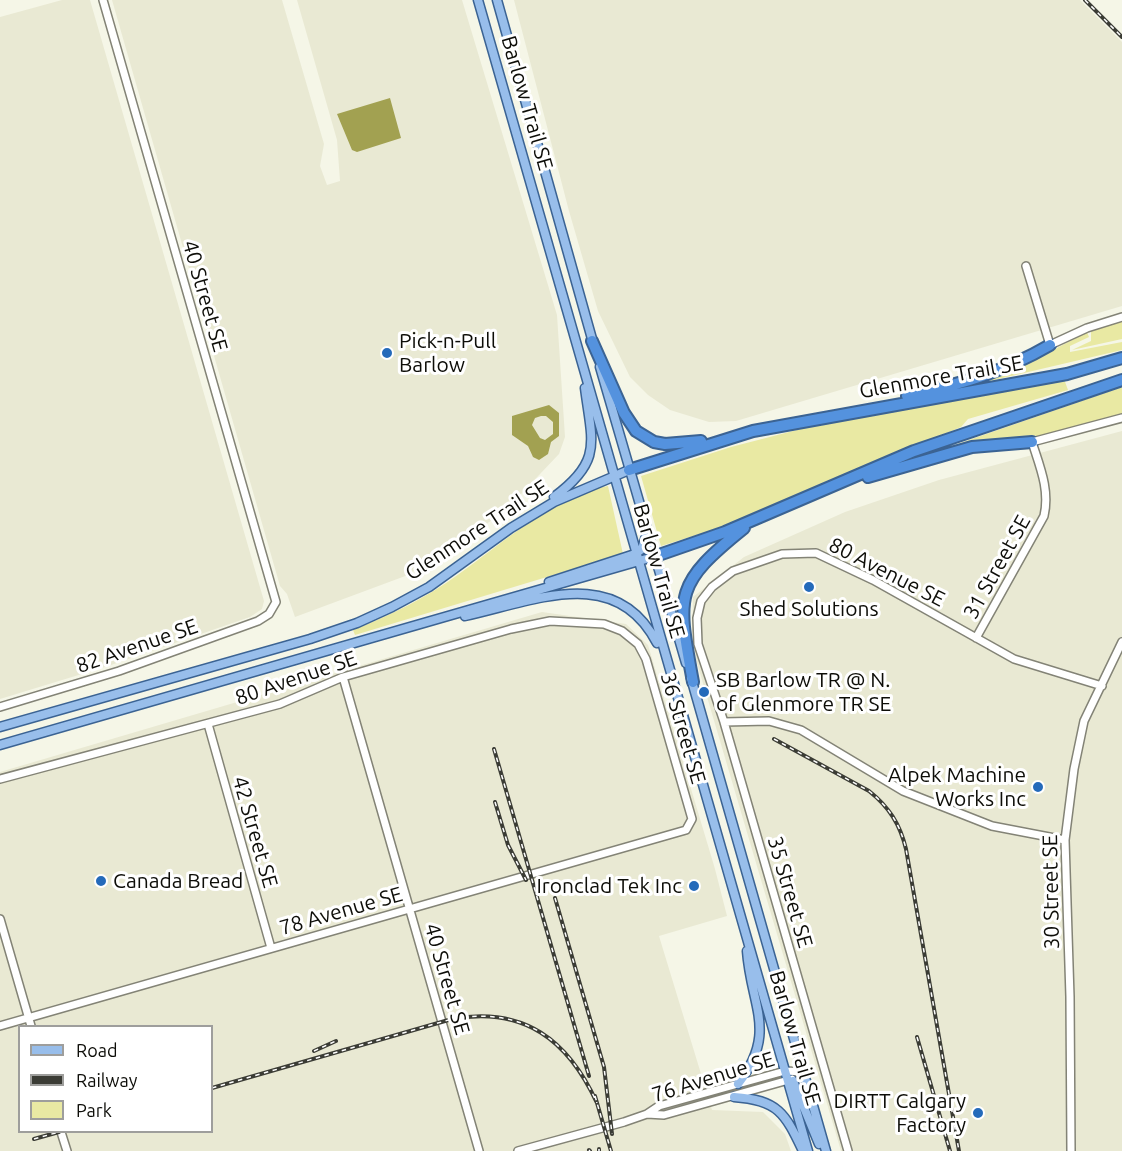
<!DOCTYPE html>
<html>
<head>
<meta charset="utf-8">
<style>
  body { margin:0 }
  #map { position:relative; width:1122px; height:1151px; overflow:hidden; background:#f5f6e7; font-family:Ubuntu,sans-serif }
  canvas { display:block }
  .legend { position:absolute; left:18px; top:1025px; width:195px; height:108px; box-sizing:border-box; background:#fff; border:2px solid #9e9e9c; margin:0; padding:8px 10px; list-style:none; font-size:18px; color:#0d0d08 }
  .legend li { display:flex; align-items:center; gap:12px; height:30px }
  .legend b { width:30px; border:2px solid #9e9e9c }
</style>
</head>
<body>
<div id="map">
<canvas width="1122" height="1151"></canvas>
<ul class="legend">
<li><b style="height:8px;background:#98beeb"></b>Road</li>
<li><b style="height:8px;background:#3b3c35"></b>Railway</li>
<li><b style="height:16px;background:#e9e9a3"></b>Park</li>
</ul>
</div>
<script>
const g = document.querySelector('canvas').getContext('2d');
g.lineJoin = 'round';
function fillPath(path, color) { g.fillStyle = color; g.fill(path, 'evenodd'); }
function stroke(path, color, width, dash) { g.strokeStyle = color; g.lineWidth = width; g.lineCap = dash ? 'butt' : 'round'; g.setLineDash(dash || []); g.stroke(path); }
function drawText(font, color, halo, rows, align = 'center') {
  g.font = font + ' Ubuntu,sans-serif'; g.lineWidth = 6; g.setLineDash([]); g.textBaseline = 'middle'; g.strokeStyle = halo; g.fillStyle = color; for (const [text, x, y, turn = 0] of rows) {
    g.save(); g.translate(x, y); g.rotate((+turn || 0) * Math.PI / 180); g.textAlign = isNaN(turn) ? turn : align; if (halo) g.strokeText(text, 0, 0); g.fillText(text, 0, 0); g.restore();
  }
}
fillPath(new Path2D(`
  M 62,0 L 90,0 L 264,601 L 262,609 L 250,617 L 108,666 L 0,699 L 0,17 Z
  M 112,0 L 282,0 L 324,144 L 320,166 L 327,185 L 340,181 L 337,140 L 297,0 L 462,0 L 557,315 L 565,437 L 559,454 L 503,513 L 408,575 L 295,617 L 287,594 L 280,586 Z
  M 514,0 L 1080,0 L 1122,42 L 1122,306 L 736,421 L 709,422 L 670,410 L 648,395 L 630,377 L 598,311 L 569,211 Z
  M 1122,431 L 1122,1151 L 841,1151 L 692,646 L 693,597 L 744,557 L 845,512 L 939,480 Z
  M 542,612 L 626,624 L 648,645 L 715,869 L 727,916 L 659,936 L 712,1110 L 763,1112 L 785,1134 L 791,1151 L 0,1151 L 0,772 ZM 20,1026 L 212,1026 L 212,1132 L 20,1132 Z`), '#e9e9d3');
fillPath(new Path2D(`
  M 1122,320 L 1122,339 L 1072,350 L 1091,341 L 1091,330 Z
  M 1087,332 L 1089,337 L 1070,346 L 1070,352 L 1122,342 L 1122,350 L 990,381 L 990,378 L 1029,363 Z
  M 1064,379 L 1068,390 L 968,419 L 961,427 L 732,524 L 661,546 L 641,476 L 731,447 L 824,423 Z
  M 1122,387 L 1122,415 L 1050,435 L 937,453 L 937,451 Z
  M 608,486 L 623,554 L 355,635 L 353,630 C 391,615 426,598 459,574 C 500,545 557,494 608,486 Z`), '#e9e9a3');
fillPath(new Path2D(`
  M 390,98 L 401,138 L 357,152 L 352,150 L 337,114 Z
  M 549,405 L 559,413 L 559,436 L 551,442 L 548,454 L 539,460 L 533,457 L 528,446 L 512,435 L 512,416 ZM 541,416 L 546,416 L 553,422 L 553,434 L 545,440 L 540,438 L 532,425 L 535,418 Z`), '#a2a151');
const minor = new Path2D(`
  M 1026,266 L 1050,345 L 1087,328 L 1122,317
  M 976,638 L 1044,516 C 1050,490 1040,467 1032,442 L 1122,418
  M 343,677 L 479,1151
  M 0,707 L 119,671 L 258,621 L 269,614 L 276,602 L 103,0
  M 724,722 L 769,721 L 801,730 L 903,791 L 992,826 L 1065,840
  M 208,724 L 271,948
  M 0,779 L 280,704 L 343,677 L 511,629 L 550,621 L 604,624 L 622,631 L 638,644 L 646,659 L 692,819 L 686,830 L 0,1026
  M 0,919 L 31,1026
  M 647,1114 L 664,1115 L 792,1079
  M 61,1132 L 67,1151
  M 518,1151 L 624,1122 L 647,1114 L 659,1106 L 738,1084 L 785,1071 L 804,1072
  M 848,1151 L 724,722 L 698,644 L 697,618 L 701,601 L 712,587 L 733,571 L 782,554 L 816,553 L 873,580 L 1014,659 L 1102,686
  M 1071,1151 L 1070,997 L 1065,840 L 1074,769 L 1084,721 L 1122,642`);
const major = new Path2D(`
  M 478,0 L 808,1151
  M 497,0 L 594,346
  M 600,367 L 686,663
  M 554,497 C 603,461 592,442 585,388
  M 549,582 L 635,554 L 642,549 L 646,536
  M 465,616 C 534,601 616,563 657,643
  M 691,678 L 826,1151
  M 0,727 L 310,639 L 357,623 L 392,607 L 429,587 L 511,528 L 554,502 L 629,470
  M 0,745 L 653,557
  M 793,1081 L 819,1144
  M 738,1084 C 778,1032 751,1007 747,951
  M 734,1097 C 778,1100 785,1113 803,1151`);
const highway = new Path2D(`
  M 592,341 L 624,413 L 636,431 L 654,442 L 665,444 L 701,441
  M 907,396 C 960,384 1002,373 1050,345
  M 629,470 L 753,431 L 1067,374 L 1122,358
  M 868,477 L 972,447 L 1032,442
  M 653,557 L 725,532 L 914,451 L 1122,380
  M 693,682 C 677,595 673,585 744,528`);
stroke(minor, '#838376', 10);
stroke(major, '#3b6393', 11);
stroke(highway, '#3b6393', 14);
stroke(minor, '#fff', 7);
stroke(major, '#98beeb', 8);
stroke(highway, '#5492de', 10);
const rail = new Path2D(`
  M 1085,0 L 1122,37
  M 774,739 L 869,791 C 889,807 900,824 906,849 L 959,1151
  M 494,749 L 589,1076
  M 495,802 L 508,845 L 526,880
  M 555,898 L 604,1067 L 612,1134
  M 917,1037 L 950,1151
  M 314,1051 L 336,1041
  M 212,1088 L 452,1019 C 524,1006 568,1040 597,1103
  M 595,1096 L 611,1151
  M 34,1139 L 59,1132
  M 599,1149 L 599,1151
  M 589,1150 L 590,1151`);
stroke(rail, '#3b3c35', 4);
stroke(rail, '#fff', 1.5, [4.5]);
for (const [x, y, r, color] of [
  [387,353,6,"#246aba"],
  [809,587,6,"#246aba"],
  [704,692,6,"#246aba"],
  [1038,787,6,"#246aba"],
  [101,881,6,"#246aba"],
  [694,886,6,"#246aba"],
  [978,1113,6,"#246aba"]
]) { const dot = new Path2D(); dot.arc(x, y, r, 0, 2 * Math.PI); g.fillStyle = color; g.fill(dot); stroke(dot, '#fff', 2); }
drawText('21px', '#0d0d08', '#fff', [
  ["Barlow Trail SE",527,103,74],
  ["40 Street SE",205,296,74],
  ["Glenmore Trail SE",941,377,-10],
  ["Glenmore Trail SE",477,530,-33],
  ["31 Street SE",997,567,-61],
  ["Barlow Trail SE",659,571,74],
  ["80 Avenue SE",887,572,27],
  ["82 Avenue SE",137,646,-19],
  ["80 Avenue SE",296,678,-19],
  ["36 Street SE",683,728,74],
  ["42 Street SE",255,832,74],
  ["35 Street SE",790,892,74],
  ["30 Street SE",1051,892,-91],
  ["78 Avenue SE",341,911,-16],
  ["40 Street SE",447,979,74],
  ["Barlow Trail SE",795,1038,74],
  ["76 Avenue SE",713,1077,-17]
]);
drawText('21px', '#0d0d08', '#fff', [
  ["Pick-n-Pull",399,341],
  ["Barlow",399,365],
  ["Shed Solutions",809,609,"center"],
  ["SB Barlow TR @ N.",716,680],
  ["of Glenmore TR SE",716,704],
  ["Alpek Machine",1026,775,"right"],
  ["Works Inc",1026,799,"right"],
  ["Canada Bread",113,881],
  ["Ironclad Tek Inc",682,886,"right"],
  ["DIRTT Calgary",966,1101,"right"],
  ["Factory",966,1125,"right"]
], 'left');
</script>
</body>
</html>
